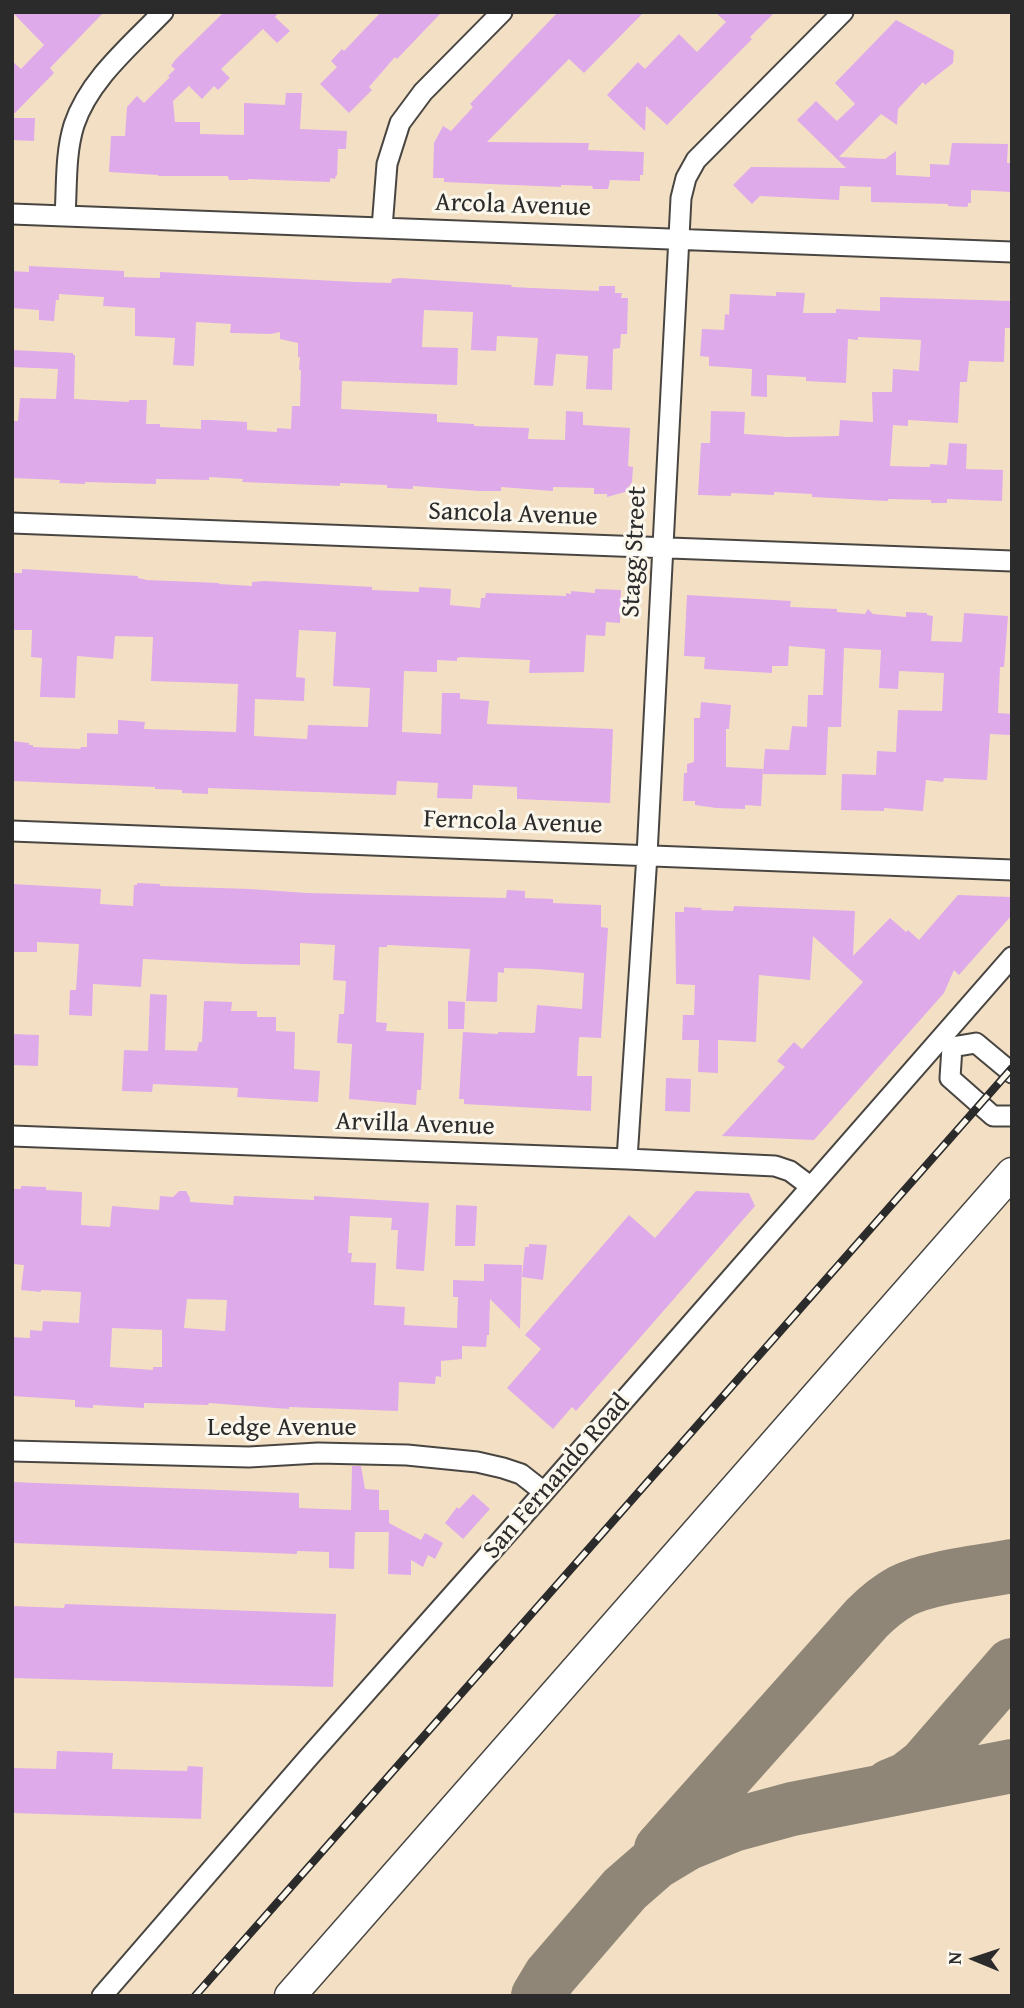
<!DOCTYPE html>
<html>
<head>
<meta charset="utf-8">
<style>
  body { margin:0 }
  #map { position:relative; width:1024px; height:2008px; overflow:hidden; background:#f3e0c4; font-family:"Gentium Book Plus",serif }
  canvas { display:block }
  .frame { position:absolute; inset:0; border:14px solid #2b2b2b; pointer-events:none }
  .north { position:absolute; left:940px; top:1924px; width:70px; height:70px; -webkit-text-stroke:5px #fbf7ec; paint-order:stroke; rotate:272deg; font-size:19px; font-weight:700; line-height:28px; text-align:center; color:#2b2b2b }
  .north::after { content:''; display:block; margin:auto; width:24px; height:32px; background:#2b2b2b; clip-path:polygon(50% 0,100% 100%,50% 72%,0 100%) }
</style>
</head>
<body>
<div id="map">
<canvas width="1024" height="2008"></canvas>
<div class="frame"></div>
<div class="north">N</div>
</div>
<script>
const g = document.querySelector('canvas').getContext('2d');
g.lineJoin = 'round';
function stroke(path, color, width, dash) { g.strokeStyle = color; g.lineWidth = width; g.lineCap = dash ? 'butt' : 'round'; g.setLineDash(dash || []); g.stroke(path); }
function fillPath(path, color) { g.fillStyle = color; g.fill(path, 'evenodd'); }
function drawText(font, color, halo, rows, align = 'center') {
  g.font = font + ' "Gentium Book Plus",serif'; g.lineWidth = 6; g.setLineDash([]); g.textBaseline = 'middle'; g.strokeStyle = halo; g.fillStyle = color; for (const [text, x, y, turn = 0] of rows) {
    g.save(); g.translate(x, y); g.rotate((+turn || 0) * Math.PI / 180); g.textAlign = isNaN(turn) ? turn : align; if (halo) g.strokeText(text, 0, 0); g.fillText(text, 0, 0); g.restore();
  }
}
stroke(new Path2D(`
  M 890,1786 L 907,1779 L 925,1765 L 1012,1665
  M 661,1849 L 867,1618 C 878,1607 889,1598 902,1591 C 929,1577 981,1572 1012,1566
  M 538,1996 L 550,1976 L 625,1889 L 656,1862 L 686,1844 L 733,1825 L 792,1809 L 1012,1766`), '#8f8678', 54);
fillPath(new Path2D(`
  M 12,12 L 104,12 L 50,68 L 54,73 L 12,116 L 12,61 L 21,69 L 44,45 Z
  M 224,12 L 279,12 L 275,17 L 290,31 L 277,43 L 263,29 L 221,69 L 230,78 L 218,90 L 214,86 L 202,99 L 189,86 L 173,101 L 175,122 L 200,122 L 200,134 L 244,135 L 244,103 L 285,105 L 286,93 L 302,93 L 300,129 L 347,131 L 346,149 L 338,149 L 337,176 L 336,175 L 335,179 L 330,178 L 330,182 L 248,179 L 248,180 L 229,180 L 228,176 L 158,176 L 158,175 L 109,172 L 111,136 L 125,136 L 127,107 L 137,96 L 144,103 L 170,77 L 168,76 L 175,69 L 171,66 L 175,60 Z
  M 381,12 L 442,12 L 397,59 L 395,57 L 369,87 L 372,90 L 349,113 L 320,84 L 337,67 L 331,61 L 342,49 L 344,51 Z
  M 558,12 L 644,12 L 584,73 L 569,59 L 487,142 L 589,143 L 588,150 L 644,152 L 643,175 L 640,175 L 640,181 L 610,180 L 608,189 L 593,189 L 592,186 L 561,185 L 561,187 L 444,182 L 444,178 L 433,178 L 434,143 L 443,126 L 451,131 L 473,107 L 470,104 Z
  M 715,12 L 775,12 L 750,37 L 752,39 L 667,125 L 646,106 L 645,131 L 607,95 L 638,62 L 645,69 L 679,34 L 697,52 L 726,22 Z
  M 896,20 L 954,51 L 953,63 L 925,85 L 923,82 L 898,109 L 897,125 L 881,114 L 839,157 L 885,159 L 896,151 L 896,175 L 930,177 L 930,164 L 949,165 L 952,143 L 1008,144 L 1007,163 L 1012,163 L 1012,192 L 971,190 L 971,203 L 968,203 L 968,206 L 966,207 L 948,206 L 948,204 L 871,202 L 871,187 L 840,186 L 839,200 L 760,196 L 752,204 L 733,185 L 751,167 L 846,168 L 797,120 L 816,101 L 837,121 L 855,104 L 835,83 Z
  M 12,118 L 35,118 L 34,141 L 12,140 Z
  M 29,266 L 124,271 L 124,277 L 160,278 L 160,272 L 356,282 L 391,283 L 392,279 L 400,278 L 512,285 L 511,287 L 599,291 L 599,286 L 615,286 L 615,293 L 622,293 L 621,298 L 628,298 L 627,334 L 621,334 L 620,348 L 613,349 L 612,390 L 586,389 L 588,356 L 556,354 L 553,386 L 534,385 L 538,338 L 497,336 L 496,351 L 471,350 L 473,312 L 424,310 L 422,347 L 458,348 L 457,385 L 342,381 L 341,409 L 437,414 L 437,422 L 474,424 L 474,426 L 529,428 L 528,439 L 565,440 L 566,411 L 583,412 L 583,425 L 630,428 L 628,466 L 633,467 L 632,482 L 625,492 L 607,497 L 607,494 L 594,494 L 594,488 L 553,487 L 553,491 L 501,487 L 501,491 L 479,491 L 413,486 L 413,489 L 387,488 L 387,485 L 340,483 L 340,486 L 242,482 L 243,479 L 209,477 L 209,480 L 158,479 L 156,479 L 156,484 L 85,482 L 85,484 L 59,483 L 60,480 L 12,478 L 12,421 L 18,421 L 20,398 L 56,399 L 58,369 L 12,367 L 12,350 L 73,353 L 73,355 L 75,355 L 74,399 L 129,402 L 129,400 L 147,400 L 146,424 L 160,424 L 160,427 L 201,429 L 201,420 L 211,420 L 247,422 L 247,430 L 277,432 L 277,428 L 291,429 L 292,406 L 300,406 L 301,370 L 299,370 L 300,357 L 298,357 L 298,343 L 280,339 L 280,332 L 271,334 L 230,333 L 231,324 L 196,322 L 194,366 L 173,365 L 175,338 L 135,336 L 135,308 L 103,306 L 104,297 L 59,294 L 59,300 L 56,300 L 54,321 L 39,320 L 39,310 L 12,308 L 12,271 L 29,272 Z
  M 776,292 L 805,293 L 803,313 L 836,313 L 836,309 L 880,311 L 880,297 L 1012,301 L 1012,328 L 1005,328 L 1004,362 L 969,361 L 967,382 L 960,382 L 958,423 L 908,420 L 908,426 L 893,425 L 890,466 L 930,467 L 930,464 L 947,465 L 949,443 L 967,444 L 966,469 L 1003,470 L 1002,501 L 947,499 L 947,503 L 931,503 L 931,500 L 888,499 L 888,501 L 812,497 L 812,494 L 774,492 L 774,495 L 731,493 L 731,496 L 698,495 L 701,443 L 710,443 L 711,411 L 745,412 L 744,434 L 788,437 L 839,436 L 840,420 L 873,422 L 872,392 L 892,392 L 893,369 L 919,371 L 921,340 L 858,337 L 858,340 L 848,339 L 846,383 L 806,381 L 806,377 L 767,375 L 767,397 L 751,396 L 752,369 L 709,366 L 709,357 L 700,356 L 702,329 L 724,330 L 725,314 L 729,315 L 730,294 L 776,296 Z
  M 22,569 L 138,576 L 138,578 L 147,580 L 219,583 L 219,584 L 252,586 L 252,582 L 265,581 L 372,587 L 372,590 L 419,592 L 419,587 L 451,589 L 450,605 L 480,608 L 481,598 L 485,598 L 486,593 L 566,596 L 566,593 L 571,594 L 571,591 L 595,593 L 595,589 L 621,590 L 620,623 L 606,622 L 605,636 L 586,635 L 584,672 L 529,673 L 530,660 L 461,657 L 457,658 L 457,661 L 437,660 L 437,672 L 404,671 L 402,732 L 441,734 L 442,693 L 460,693 L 460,699 L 489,701 L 487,724 L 613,729 L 610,803 L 517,799 L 517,787 L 473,785 L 472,799 L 437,798 L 438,783 L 397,781 L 396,795 L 208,788 L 208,794 L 182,793 L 182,790 L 155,789 L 155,787 L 12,781 L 12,741 L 29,743 L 29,745 L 33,745 L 33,747 L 80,749 L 81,747 L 87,747 L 87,733 L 118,734 L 118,720 L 145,722 L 144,729 L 236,732 L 238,684 L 151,681 L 153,637 L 115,636 L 113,659 L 77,656 L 75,698 L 40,697 L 42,658 L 31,657 L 32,630 L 12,630 L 12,573 L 22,573 ZM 299,630 L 336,632 L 333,686 L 370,688 L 368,727 L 308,725 L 307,739 L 254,736 L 255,699 L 304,701 L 305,678 L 296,677 Z
  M 687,595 L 791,601 L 790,607 L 837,609 L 837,612 L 865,614 L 868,609 L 873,614 L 906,617 L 906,612 L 927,613 L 927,615 L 933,616 L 931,641 L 962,642 L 964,613 L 1008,616 L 1004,667 L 1000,667 L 998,713 L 1012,714 L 1010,735 L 990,734 L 987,780 L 944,778 L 943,782 L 926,780 L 923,811 L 884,808 L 884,811 L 841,810 L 842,774 L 876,775 L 877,751 L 896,752 L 898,710 L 942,711 L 944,673 L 899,671 L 898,689 L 879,688 L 881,650 L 844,648 L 841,727 L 828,727 L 826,775 L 763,774 L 765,749 L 789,750 L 792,726 L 807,727 L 808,695 L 823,695 L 825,649 L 789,646 L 788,666 L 772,666 L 772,673 L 704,669 L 705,657 L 684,656 Z
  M 701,702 L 731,705 L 729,729 L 726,729 L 726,767 L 763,769 L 761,806 L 745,805 L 745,809 L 716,808 L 695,805 L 695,801 L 683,801 L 684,773 L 687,773 L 687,764 L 694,762 L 694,718 L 700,718 Z
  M 137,883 L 160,884 L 160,886 L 250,889 L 307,893 L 506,898 L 507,890 L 525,891 L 525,898 L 553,899 L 553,903 L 601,905 L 601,927 L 608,928 L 601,1038 L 579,1037 L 577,1076 L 592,1076 L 591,1111 L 464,1104 L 464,1099 L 459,1099 L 463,1032 L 498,1034 L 498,1032 L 533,1033 L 535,1032 L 537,1005 L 582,1009 L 584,973 L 538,969 L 504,968 L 504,973 L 498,972 L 497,1002 L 466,1001 L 470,949 L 387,945 L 387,947 L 379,947 L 376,1022 L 387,1023 L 386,1031 L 424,1033 L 421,1090 L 417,1090 L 416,1105 L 349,1099 L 352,1044 L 337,1043 L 339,1014 L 344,1014 L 346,981 L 333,980 L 335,945 L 300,943 L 300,965 L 243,964 L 143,959 L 141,987 L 93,984 L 92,1016 L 69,1015 L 70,990 L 76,990 L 79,944 L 37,942 L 37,952 L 12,952 L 12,884 L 101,889 L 100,904 L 133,906 L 134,885 L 137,885 Z
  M 958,895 L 1012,897 L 1012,915 L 959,975 L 954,970 L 944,993 L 814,1140 L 722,1136 L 785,1067 L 777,1061 L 794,1042 L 802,1049 L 863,982 L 813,936 L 810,980 L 759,975 L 756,1042 L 718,1040 L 718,1073 L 698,1072 L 699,1040 L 682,1040 L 683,1015 L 694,1015 L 695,985 L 676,984 L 675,912 L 684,912 L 684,907 L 702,908 L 701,910 L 733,911 L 734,906 L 855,911 L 853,956 L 890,918 L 906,932 L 908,930 L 919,940 Z
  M 150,994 L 167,995 L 165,1050 L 197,1051 L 199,1042 L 202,1042 L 204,1001 L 232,1002 L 231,1011 L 257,1011 L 257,1017 L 276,1017 L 276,1031 L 295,1032 L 294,1069 L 320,1071 L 318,1102 L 237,1097 L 238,1088 L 153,1084 L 152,1092 L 122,1091 L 124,1050 L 148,1051 Z
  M 448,1001 L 465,1002 L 464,1029 L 448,1029 Z
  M 12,1034 L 39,1035 L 38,1066 L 12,1065 Z
  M 666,1078 L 691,1079 L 690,1112 L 665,1111 Z
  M 21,1186 L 46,1187 L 46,1190 L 82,1192 L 81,1225 L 110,1227 L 112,1206 L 159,1210 L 160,1196 L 173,1197 L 179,1191 L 186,1191 L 190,1198 L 190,1202 L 233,1205 L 234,1196 L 314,1200 L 314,1196 L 429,1203 L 424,1271 L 396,1269 L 398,1230 L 391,1230 L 392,1218 L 350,1216 L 348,1253 L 352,1253 L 351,1262 L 376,1263 L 374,1305 L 405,1307 L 404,1325 L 457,1328 L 458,1297 L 453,1297 L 453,1280 L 484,1281 L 484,1264 L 522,1265 L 520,1329 L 490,1299 L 489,1335 L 487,1335 L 486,1347 L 462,1346 L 462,1359 L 441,1361 L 441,1377 L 436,1376 L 435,1384 L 399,1382 L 398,1411 L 289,1407 L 289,1409 L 209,1403 L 208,1405 L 144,1403 L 144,1408 L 93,1405 L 93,1408 L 75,1407 L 75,1400 L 12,1396 L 12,1337 L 30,1338 L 30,1330 L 42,1331 L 43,1321 L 79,1323 L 81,1292 L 41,1290 L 41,1292 L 21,1290 L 24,1265 L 12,1264 L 13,1189 L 21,1189 ZM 187,1299 L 227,1300 L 225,1331 L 184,1328 ZM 112,1328 L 162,1330 L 162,1367 L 153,1367 L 153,1370 L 110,1367 Z
  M 696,1191 L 749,1193 L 755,1206 L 576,1411 L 572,1407 L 553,1429 L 507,1388 L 541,1349 L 525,1335 L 629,1215 L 655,1238 Z
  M 456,1205 L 477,1206 L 475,1246 L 455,1246 Z
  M 529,1244 L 547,1245 L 543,1280 L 522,1277 L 525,1247 L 529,1247 Z
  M 352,1466 L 361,1466 L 365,1489 L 379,1490 L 379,1510 L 389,1510 L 389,1532 L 355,1532 L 354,1569 L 329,1568 L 329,1552 L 297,1551 L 297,1554 L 12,1543 L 12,1482 L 299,1493 L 299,1508 L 351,1510 Z
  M 473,1494 L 490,1509 L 463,1539 L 445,1523 L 457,1507 L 459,1509 Z
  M 389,1523 L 421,1540 L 425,1533 L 443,1543 L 435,1559 L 428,1555 L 423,1567 L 411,1560 L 411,1575 L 388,1574 Z
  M 65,1604 L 336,1614 L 333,1687 L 12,1678 L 12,1606 L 64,1608 Z
  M 57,1751 L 113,1753 L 112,1769 L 187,1771 L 188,1766 L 203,1767 L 201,1819 L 12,1813 L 12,1768 L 56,1769 Z`), '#dfaaea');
const street = new Path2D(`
  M 12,214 L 1012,252
  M 65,216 C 67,186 65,154 74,125 C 89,80 130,46 163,12
  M 382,228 L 387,164 L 400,123 L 423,92 L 502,12
  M 12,523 L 1012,561
  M 12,831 L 1012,870
  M 952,1047 L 950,1078 L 993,1116 L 1012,1116
  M 952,1047 L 976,1043 L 1012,1073
  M 12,1136 L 627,1159 L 775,1166 L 790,1171 L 810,1186
  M 627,1159 L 647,855 L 681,198 L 686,178 L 696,160 L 843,12
  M 12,1451 L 249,1457 L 318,1453 L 407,1455 L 477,1462 L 503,1468 L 521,1474 L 544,1492
  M 102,1996 L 308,1758 L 544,1492 L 1012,957`);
const primary = new Path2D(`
  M 290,1996 L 1012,1173`);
stroke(street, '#494642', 23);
stroke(primary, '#494642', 33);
stroke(street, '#fff', 19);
stroke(primary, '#fff', 30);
const rail = new Path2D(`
  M 195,1996 L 1012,1068`);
stroke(rail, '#2b2b2b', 8);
stroke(rail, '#fbf7ec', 5, [16]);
drawText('26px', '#2b2b2b', '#fbf7ec', [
  ["Arcola Avenue",513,206,2],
  ["Sancola Avenue",513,515,2],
  ["Stagg Street",635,552,-87],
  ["Ferncola Avenue",513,823,2],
  ["Arvilla Avenue",415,1125,2],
  ["Ledge Avenue",282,1428],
  ["San Fernando Road",557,1477,-49]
]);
</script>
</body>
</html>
